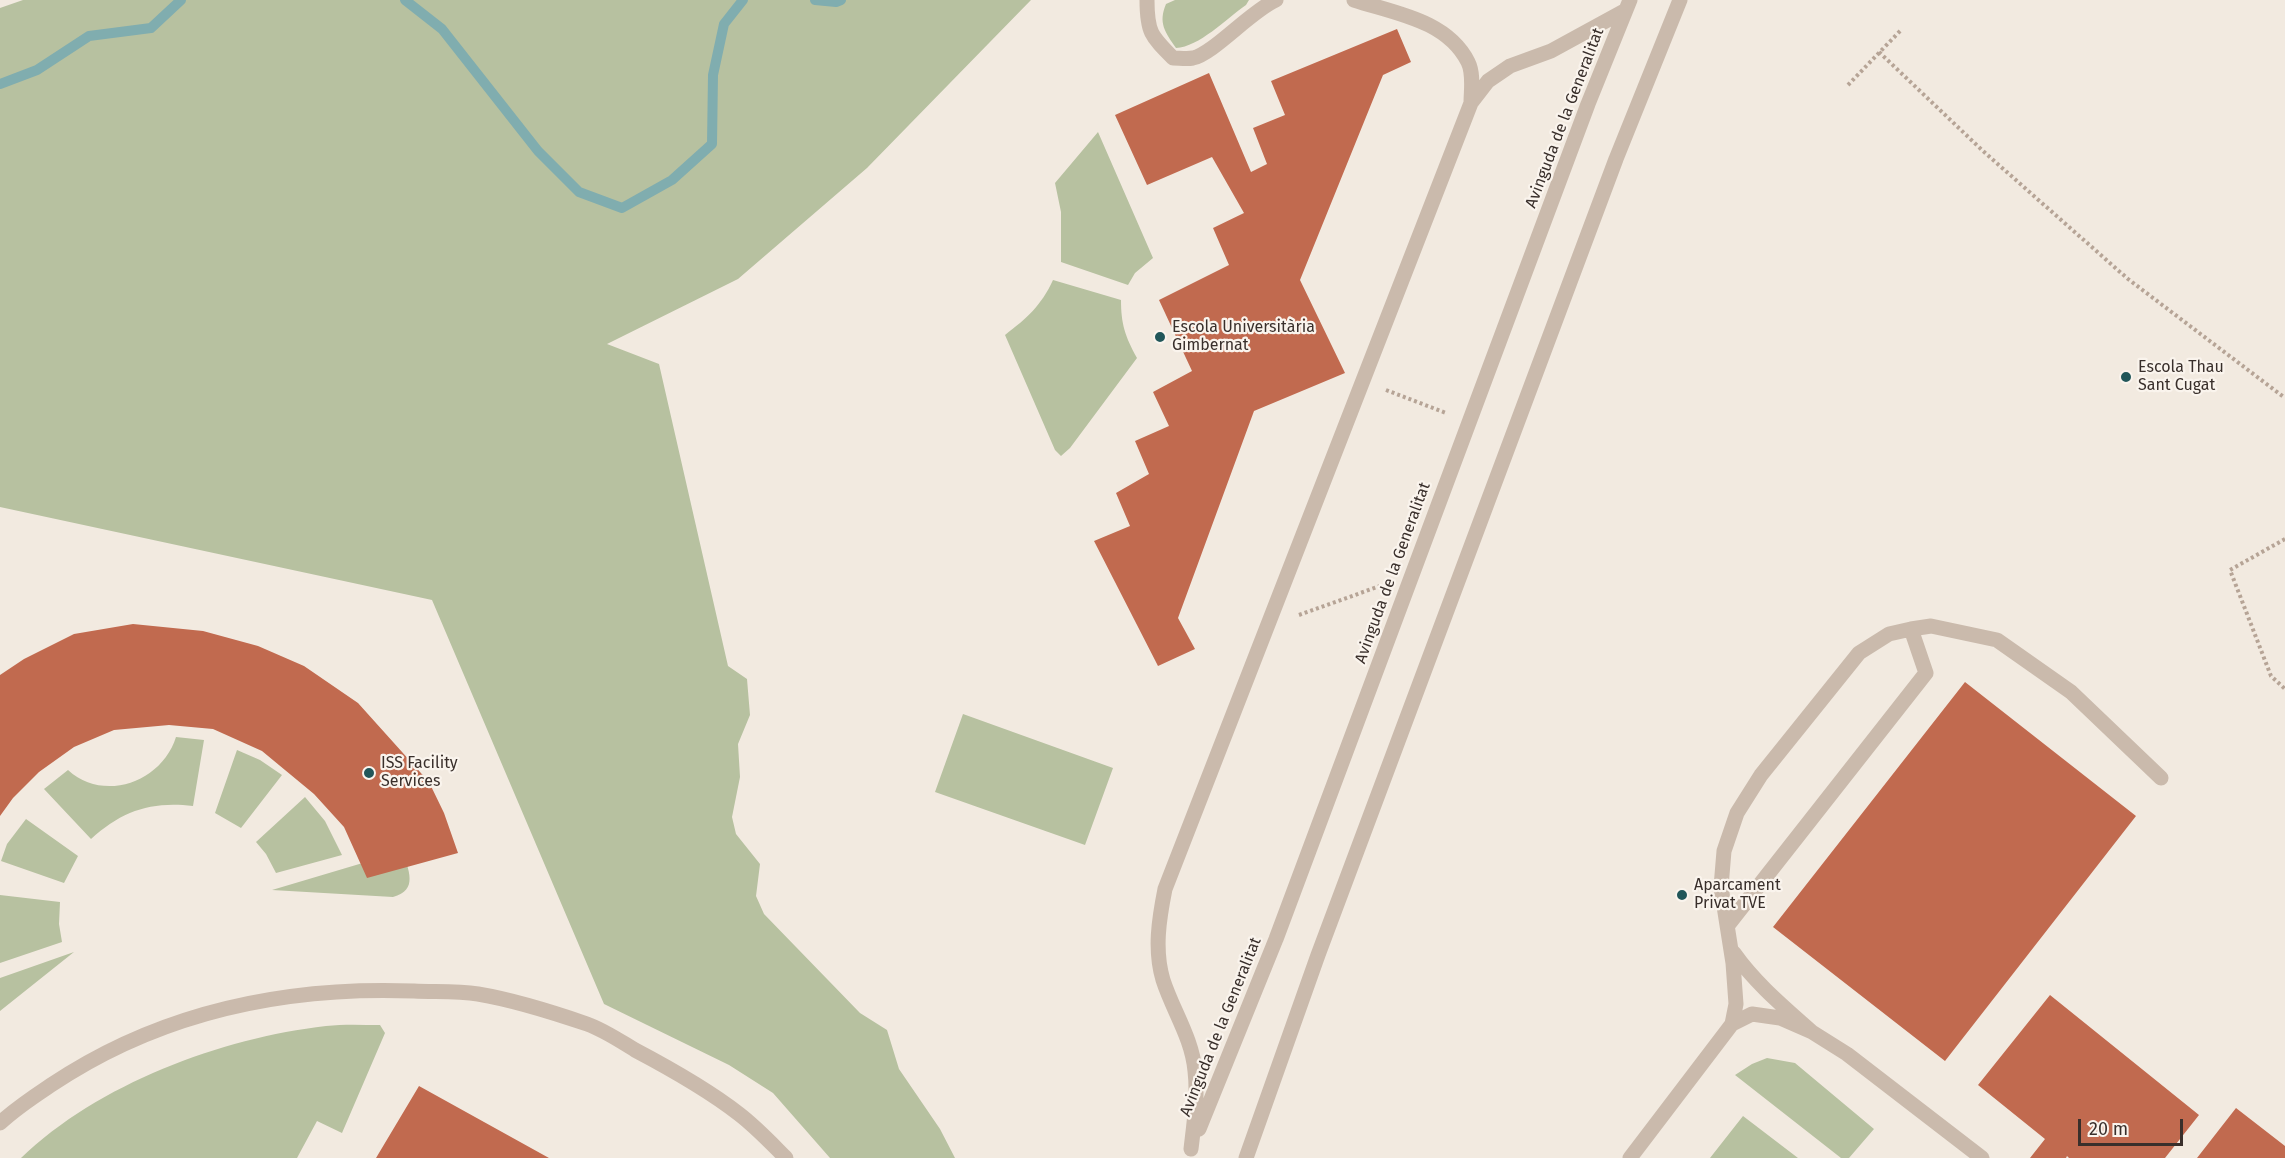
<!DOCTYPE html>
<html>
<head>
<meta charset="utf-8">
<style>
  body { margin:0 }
  #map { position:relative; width:2285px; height:1158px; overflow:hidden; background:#f2eae0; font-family:"Fira Sans",sans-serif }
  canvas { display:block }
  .scale { position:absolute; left:2078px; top:1119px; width:105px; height:27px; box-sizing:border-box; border:3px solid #392f2b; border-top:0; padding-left:8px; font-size:18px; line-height:21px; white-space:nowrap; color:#392f2b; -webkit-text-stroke:4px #faf4ed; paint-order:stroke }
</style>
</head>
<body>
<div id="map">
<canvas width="2285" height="1158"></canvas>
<div class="scale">20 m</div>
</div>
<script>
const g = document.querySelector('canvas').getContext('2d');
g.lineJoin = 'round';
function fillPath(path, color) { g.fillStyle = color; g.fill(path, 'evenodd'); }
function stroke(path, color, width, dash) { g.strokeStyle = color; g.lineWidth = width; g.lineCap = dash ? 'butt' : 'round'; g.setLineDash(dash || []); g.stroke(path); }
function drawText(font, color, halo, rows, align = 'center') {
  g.font = font + ' "Fira Sans",sans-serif'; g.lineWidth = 4.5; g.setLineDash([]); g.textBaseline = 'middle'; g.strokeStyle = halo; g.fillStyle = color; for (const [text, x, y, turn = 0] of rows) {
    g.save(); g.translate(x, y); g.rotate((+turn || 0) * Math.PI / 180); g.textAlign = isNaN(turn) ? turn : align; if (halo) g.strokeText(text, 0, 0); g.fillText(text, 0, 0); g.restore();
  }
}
fillPath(new Path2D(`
  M 23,0 L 1031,0 L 867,168 L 738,279 L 607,344 L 659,364 L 728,666 L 747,679 L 750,715 L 738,744 L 740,777 L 732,817 L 736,834 L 760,864 L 756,896 L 764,914 L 860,1013 L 887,1030 L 899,1069 L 940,1129 L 955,1158 L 830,1158 L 773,1093 L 729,1065 L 604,1004 L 432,600 L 0,507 L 0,8 Z
  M 1175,0 L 1249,0 L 1246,5 C 1226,19 1199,47 1176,48 C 1165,32 1158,23 1166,4 Z
  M 1098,132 L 1153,258 L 1135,273 L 1128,285 L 1061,262 L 1061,212 L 1055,183 Z
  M 1053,280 L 1121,300 C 1121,324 1125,336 1137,358 L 1070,448 L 1061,456 L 1055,450 L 1005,335 C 1027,318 1041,306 1053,280 Z
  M 963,714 L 1113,768 L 1085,845 L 935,792 Z
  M 176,737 L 204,740 L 193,806 C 151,801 122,811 91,839 L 44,789 L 68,770 C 104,803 162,782 176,737 Z
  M 237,750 L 260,760 L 282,775 L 241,828 L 215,813 Z
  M 305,797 L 325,821 L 342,855 L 276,873 L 266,854 L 256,842 Z
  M 26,819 L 78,856 L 64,883 L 1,861 L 7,844 Z
  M 403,851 C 408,870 419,890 393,897 L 272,890 Z
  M 0,895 L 60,902 L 59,924 L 62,942 L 0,963 Z
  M 74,952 L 0,1011 L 0,978 Z
  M 380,1025 L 385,1033 L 342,1133 L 317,1121 L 297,1158 L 21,1158 C 98,1084 221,1038 326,1026 C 344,1024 362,1025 380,1025 Z
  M 1767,1058 L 1795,1063 L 1874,1129 L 1849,1158 L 1841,1158 L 1735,1075 L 1752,1064 Z
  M 1743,1116 L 1798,1158 L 1710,1158 Z`), '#b7c1a0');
stroke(new Path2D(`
  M 405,0 L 442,29 L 538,151 L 579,192 L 622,208 L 672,180 L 712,144 L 713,75 L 724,24 L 743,0
  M 815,0 L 836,2 L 841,0
  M 0,84 L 37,70 L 89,36 L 151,28 L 181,0`), '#80adaf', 10);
fillPath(new Path2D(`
  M 1397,29 L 1411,62 L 1383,75 L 1300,280 L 1345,373 L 1254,411 L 1178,618 L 1195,649 L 1158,666 L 1094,541 L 1130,526 L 1116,493 L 1149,474 L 1135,441 L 1169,426 L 1153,392 L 1192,371 L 1159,300 L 1229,265 L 1213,228 L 1244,213 L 1212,157 L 1147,185 L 1115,115 L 1209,73 L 1251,172 L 1267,164 L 1253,128 L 1285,115 L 1271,81 Z
  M 133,624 L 203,631 L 258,646 L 304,666 L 358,703 L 429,782 L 444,813 L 458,853 L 367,878 L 344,827 L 314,794 L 262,751 L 213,729 L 169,725 L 114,730 L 74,747 L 39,772 L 13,798 L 0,816 L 0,675 L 24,659 L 74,634 Z
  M 1965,682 L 2136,816 L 1945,1061 L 1773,927 Z
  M 2050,995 L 2199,1115 L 2165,1158 L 2069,1158 L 2067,1156 L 2066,1158 L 2030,1158 L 2045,1139 L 1978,1085 Z
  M 419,1086 L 549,1158 L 376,1158 Z
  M 2236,1108 L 2285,1146 L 2285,1158 L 2197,1158 Z`), '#c16a4f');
stroke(new Path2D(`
  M 1879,52 L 1983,151 L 2128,279 L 2285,398
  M 1848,85 L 1902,29
  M 1386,390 L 1446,413
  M 2285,539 L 2230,570 L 2271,676 L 2285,689
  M 1299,615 L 1380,586`), '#b6a496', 4, [3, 3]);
stroke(new Path2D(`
  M 1147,0 C 1147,32 1151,36 1173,58 C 1179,58 1187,59 1193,58 C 1213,54 1251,11 1276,0
  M 1354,0 C 1394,13 1447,20 1468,62 C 1474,74 1471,90 1471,103
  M 1911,629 L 1931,626 L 1997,640 L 2071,692 L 2161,778
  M 1728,925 L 1926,673 L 1911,629 L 1889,634 L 1859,653 L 1761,775 L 1737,813 L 1724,851 L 1721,887 L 1733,963 L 1736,1004 L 1732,1024
  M 1812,1032 L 1847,1054 L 1982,1158
  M 0,1123 C 16,1108 33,1097 51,1085 C 160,1012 284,986 414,991 C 435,992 457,991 478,994 C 514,1000 552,1012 587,1024 C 604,1030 620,1041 635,1050 C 671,1069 707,1089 739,1114 C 756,1127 771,1143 786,1158
  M 1199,1129 L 1276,939 L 1588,104 L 1630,0
  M 1191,1149 C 1194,1123 1198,1097 1195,1071 C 1192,1038 1173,1011 1163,980 C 1154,950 1159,919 1165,889 L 1471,103 L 1488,81 L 1510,66 L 1551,51 L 1626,10
  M 1246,1158 L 1318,955 L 1616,159 L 1680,0
  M 1630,1158 L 1732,1024 L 1752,1014 L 1780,1018 L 1812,1032 C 1784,1007 1756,984 1734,953`), '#cabaac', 15);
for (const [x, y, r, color] of [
  [1160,337,6,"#215659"],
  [2126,377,6,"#215659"],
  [369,773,6,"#215659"],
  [1682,895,6,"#215659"]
]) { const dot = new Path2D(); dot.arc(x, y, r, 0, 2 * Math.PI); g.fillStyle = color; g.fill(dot); stroke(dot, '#faf4ed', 2); }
drawText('16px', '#392f2b', '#faf4ed', [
  ["Avinguda de la Generalitat",1565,118,-69],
  ["Avinguda de la Generalitat",1393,573,-70],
  ["Avinguda de la Generalitat",1221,1027,-68]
]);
drawText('16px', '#392f2b', '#faf4ed', [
  ["Escola Universitària",1172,328],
  ["Gimbernat",1172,346],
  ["Escola Thau",2138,368],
  ["Sant Cugat",2138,386],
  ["ISS Facility",381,764],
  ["Services",381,782],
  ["Aparcament",1694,886],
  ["Privat TVE",1694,904]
], 'left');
</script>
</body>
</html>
